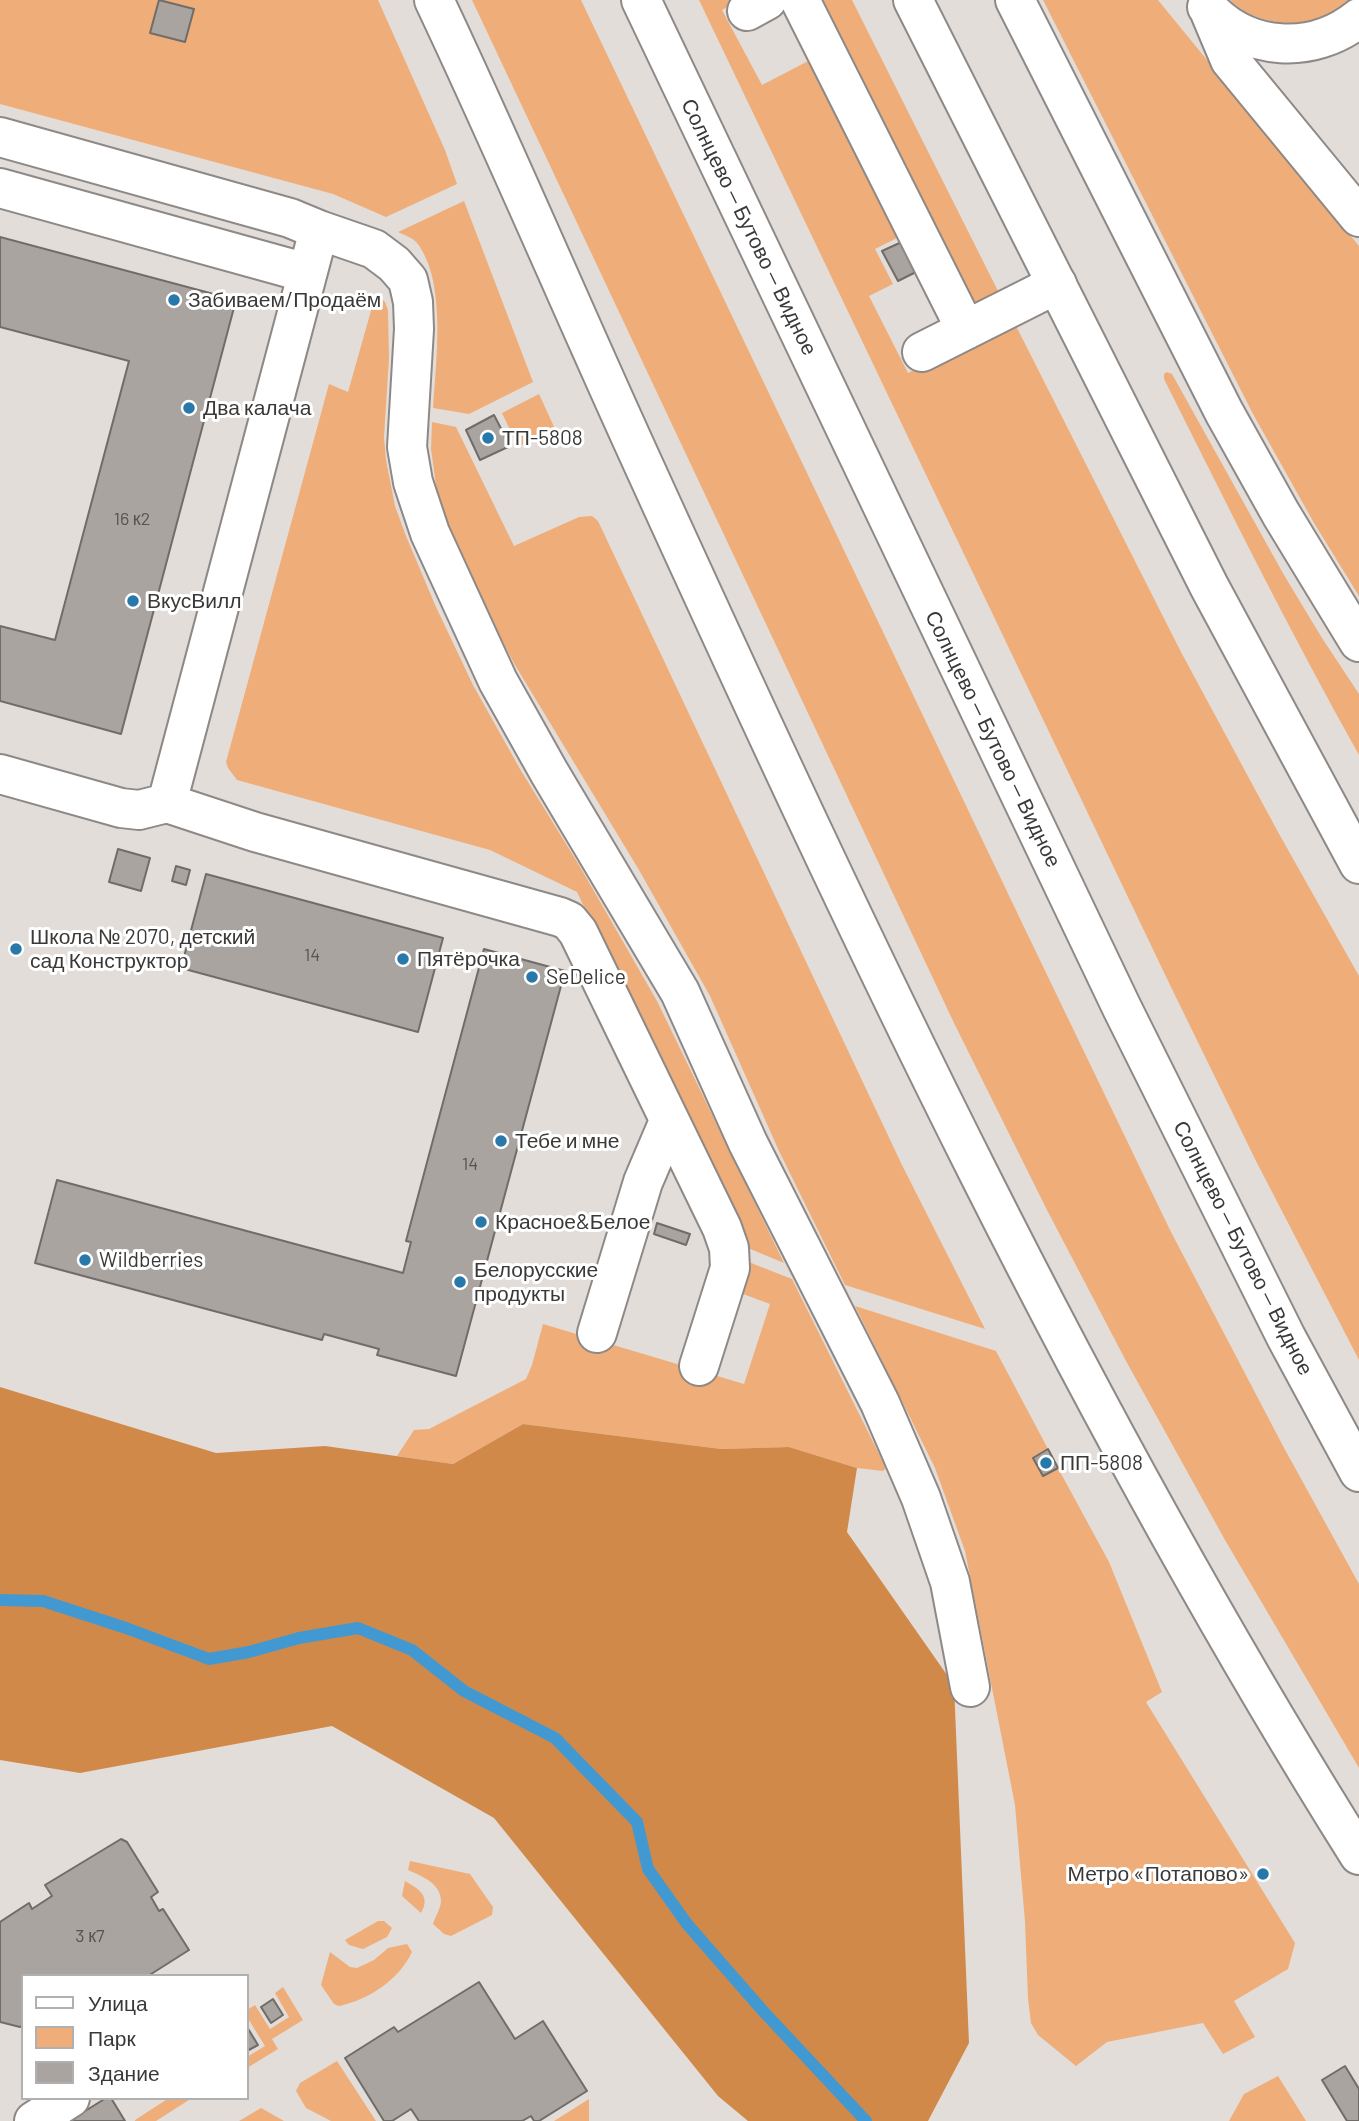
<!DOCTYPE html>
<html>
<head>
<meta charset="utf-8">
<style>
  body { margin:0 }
  #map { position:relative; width:1359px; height:2121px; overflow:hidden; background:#e2ddd9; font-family:Barlow,sans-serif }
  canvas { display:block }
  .legend { position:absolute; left:21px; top:1974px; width:228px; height:126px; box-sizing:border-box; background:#fff; border:2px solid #b1b0af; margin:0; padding:9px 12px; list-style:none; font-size:21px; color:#3b3938 }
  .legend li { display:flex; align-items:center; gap:14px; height:35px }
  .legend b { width:35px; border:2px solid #b1b0af }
</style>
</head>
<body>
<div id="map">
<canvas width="1359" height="2121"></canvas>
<ul class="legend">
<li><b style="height:9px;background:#fff"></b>Улица</li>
<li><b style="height:19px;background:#efae79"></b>Парк</li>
<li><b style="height:19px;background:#a9a4a0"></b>Здание</li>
</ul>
</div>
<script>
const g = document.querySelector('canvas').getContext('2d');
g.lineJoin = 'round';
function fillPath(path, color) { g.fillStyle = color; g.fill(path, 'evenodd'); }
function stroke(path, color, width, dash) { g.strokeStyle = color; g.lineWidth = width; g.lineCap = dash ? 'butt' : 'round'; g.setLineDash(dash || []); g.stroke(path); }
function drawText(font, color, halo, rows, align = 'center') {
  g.font = font + ' Barlow,sans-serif'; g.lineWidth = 6; g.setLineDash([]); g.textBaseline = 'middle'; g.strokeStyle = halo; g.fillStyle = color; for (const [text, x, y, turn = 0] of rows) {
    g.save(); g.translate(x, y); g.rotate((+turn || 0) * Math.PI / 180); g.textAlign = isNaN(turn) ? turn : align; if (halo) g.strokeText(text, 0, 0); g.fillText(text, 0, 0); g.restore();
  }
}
fillPath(new Path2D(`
  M 0,0 L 378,0 L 445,150 L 457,184 L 386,217 L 333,194 L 0,104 Z
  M 472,0 L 581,0 L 1024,927 L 1170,1230 L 1283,1446 L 1359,1584 L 1359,1768 L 1225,1540 L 1126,1361 L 1047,1210 L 954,1023 Z
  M 699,0 L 740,0 L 722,10 L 762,85 L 814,58 L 903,235 L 875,249 L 893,284 L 869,296 L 908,373 L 1013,320 L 1181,652 L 1278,832 L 1359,976 L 1359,1360 L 1256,1161 L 1170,985 Z
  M 814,0 L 852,0 L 1001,297 L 972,312 Z
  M 1043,0 L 1158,0 L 1359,246 L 1359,596 L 1314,523 L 1253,414 Z
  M 1230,0 L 1349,0 C 1320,31 1259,30 1230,0 Z
  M 464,201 L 533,382 L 469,414 L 433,408 C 436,362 446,287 420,247 C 415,238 406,236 398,232 Z
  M 376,293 L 385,302 L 388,310 L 389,358 L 384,437 L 386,460 L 395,506 L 406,536 L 436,607 L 473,685 L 520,769 L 579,865 L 657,1001 L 784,1263 L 743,1246 L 577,892 L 490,850 L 237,780 L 228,768 L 226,762 L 329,384 L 348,392 Z
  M 1167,372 L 1172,374 L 1284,575 L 1322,638 L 1359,694 L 1359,755 C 1290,632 1227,505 1164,379 L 1164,374 Z
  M 539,394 L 555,429 L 518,447 L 502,413 Z
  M 432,422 L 456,427 L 514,546 L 579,517 L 592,516 L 598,521 L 902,1165 L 985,1329 L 845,1285 L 779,1151 L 710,996 L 639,870 L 515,665 L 473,586 L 447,526 L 436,485 L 431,449 Z
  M 746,1261 L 792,1279 L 886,1468 L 883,1471 L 857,1468 L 789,1447 L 721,1449 L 523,1424 L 453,1464 L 397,1456 L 414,1430 L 429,1429 L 526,1379 L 532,1365 L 543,1324 L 744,1384 L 770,1304 L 743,1294 L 748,1273 Z
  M 855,1306 L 996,1351 L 1048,1449 L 1034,1458 L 1043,1476 L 1058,1468 L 1109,1562 L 1162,1692 L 1146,1702 L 1295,1943 L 1288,1969 L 1234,2001 L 1255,2037 L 1223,2054 L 1203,2023 L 1107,2042 L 1076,2066 L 1038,2035 L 1031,2023 L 1028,1999 L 1025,1922 L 1015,1805 L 965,1551 L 935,1468 Z
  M 410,1861 L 470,1874 L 493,1907 L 492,1915 L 451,1936 L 444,1934 L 433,1924 C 435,1917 441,1908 441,1901 C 441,1883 421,1876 408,1870 Z
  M 405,1881 C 419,1889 431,1896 421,1913 L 402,1896 Z
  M 378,1921 L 384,1921 L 392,1928 L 387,1937 L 363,1949 L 349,1945 L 345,1940 Z
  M 407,1944 L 412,1952 C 399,1980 368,2000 339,2006 L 334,2004 L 321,1985 L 330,1952 L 350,1967 L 357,1968 L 374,1960 L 388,1948 Z
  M 283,1987 L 303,2020 L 272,2039 L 278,2049 L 247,2068 L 247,2057 L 265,2046 L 247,2017 L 247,2010 L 255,2005 L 270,2029 L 289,2017 L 275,1993 Z
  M 337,2061 L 376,2121 L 331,2121 L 306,2108 L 296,2091 L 300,2083 Z
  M 1278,2076 L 1306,2121 L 1229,2121 L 1244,2094 Z
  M 169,2098 L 192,2098 L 156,2121 L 135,2121 L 135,2120 Z
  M 589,2099 L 589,2121 L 554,2121 Z
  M 261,2108 L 263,2109 L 284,2121 L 239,2121 Z`), '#efae79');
fillPath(new Path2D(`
  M 0,1387 L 216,1453 L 325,1446 L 453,1464 L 523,1424 L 721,1449 L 789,1447 L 857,1468 L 847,1532 L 954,1685 L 969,2043 L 928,2121 L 748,2121 L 718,2096 L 494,1818 L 332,1726 L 80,1773 L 0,1760 Z`), '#d1894a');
stroke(new Path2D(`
  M 0,1600 L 43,1601 L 126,1628 L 209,1659 L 249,1652 L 299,1638 L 358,1628 L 412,1650 L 464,1691 L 555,1738 L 637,1822 L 648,1869 L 687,1924 L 763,2011 L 866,2121`), '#4299d2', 12);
const building = new Path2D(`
  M 159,0 L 194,9 L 185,42 L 150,33 Z
  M 0,237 L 236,300 L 121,734 L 0,701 L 0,626 L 55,640 L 129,361 L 0,327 Z
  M 906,240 L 920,270 L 898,281 L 882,251 Z
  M 494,415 L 510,446 L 480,460 L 466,430 Z
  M 118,849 L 150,858 L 141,891 L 109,882 Z
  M 176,866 L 190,870 L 186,885 L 172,881 Z
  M 206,874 L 443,938 L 418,1032 L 181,968 Z
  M 484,949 L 565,971 L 456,1376 L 377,1355 L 379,1349 L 324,1334 L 322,1340 L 35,1263 L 57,1180 L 403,1273 L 411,1242 L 406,1241 Z
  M 657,1223 L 690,1234 L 686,1245 L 654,1234 Z
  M 1048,1449 L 1058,1468 L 1043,1476 L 1033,1458 Z
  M 121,1839 L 127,1842 L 158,1892 L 151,1897 L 159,1911 L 163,1909 L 189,1950 L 148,1976 L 23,1976 L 23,2025 L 20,2027 L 0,2022 L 0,1922 L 29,1903 L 32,1909 L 52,1896 L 45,1885 Z
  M 479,1982 L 515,2039 L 543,2021 L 587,2091 L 539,2121 L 534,2121 L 531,2116 L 522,2121 L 419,2121 L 411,2109 L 392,2121 L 384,2121 L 345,2058 L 394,2027 L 398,2032 Z
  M 273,1999 L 283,2015 L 271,2023 L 261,2007 Z
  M 247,2027 L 258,2045 L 247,2051 Z
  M 1345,2066 L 1359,2089 L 1359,2121 L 1347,2121 L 1322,2080 Z
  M 106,2098 L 111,2098 L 125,2121 L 69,2121 Z`);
fillPath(building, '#a9a4a0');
stroke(building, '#706c68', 2);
const minor = new Path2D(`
  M 800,0 L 966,330
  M 1207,7 C 1247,52 1313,55 1359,18
  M 1209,10 L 1230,60 L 1359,217
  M 747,11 L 767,0
  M 0,137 L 290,218 L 319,230 L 167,803
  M 0,188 L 307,273
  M 319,230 L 374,249 L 394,264 L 408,280 L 413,302 L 414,329 L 407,447 L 413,482 L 430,533 L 498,681 L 549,772 L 680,992 L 748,1143 L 880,1403 L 921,1498 L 950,1582 L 970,1687
  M 922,352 L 1057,284
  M 0,774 L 121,808 L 139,810 L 167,803 L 255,832 L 560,917 L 569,921 L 578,932 L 722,1228 L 729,1248 L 730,1268 L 699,1366
  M 597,1333 L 643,1182 L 669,1121
  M 34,2121 L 70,2098`);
const major = new Path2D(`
  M 434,0 C 507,154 573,311 644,466 C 860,940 1081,1413 1359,1855
  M 641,0 L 1122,1008 L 1286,1337 L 1359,1472
  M 913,0 L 1209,586 L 1359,864
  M 1015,0 L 1224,412 L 1281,514 L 1359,642`);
stroke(minor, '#8e8986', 42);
stroke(major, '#8e8986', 42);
stroke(minor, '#fff', 38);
stroke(major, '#fff', 38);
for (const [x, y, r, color] of [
  [174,300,7,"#2978aa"],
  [189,408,7,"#2978aa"],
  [488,438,7,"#2978aa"],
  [133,601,7,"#2978aa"],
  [16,949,7,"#2978aa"],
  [403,959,7,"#2978aa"],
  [532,977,7,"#2978aa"],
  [501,1141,7,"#2978aa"],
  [481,1222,7,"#2978aa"],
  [85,1260,7,"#2978aa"],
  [460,1282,7,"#2978aa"],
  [1046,1463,7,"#2978aa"],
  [1263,1874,7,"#2978aa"]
]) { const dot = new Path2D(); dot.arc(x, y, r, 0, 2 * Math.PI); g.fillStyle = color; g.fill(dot); stroke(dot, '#fff', 2.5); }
drawText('18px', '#565452', null, [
  ["16 к2",132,519],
  ["14",312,955],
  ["14",470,1164],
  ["3 к7",90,1936]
]);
drawText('21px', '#3b3938', '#fff', [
  ["Солнцево — Бутово — Видное",749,227,64],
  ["Солнцево — Бутово — Видное",993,739,64],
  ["Солнцево — Бутово — Видное",1243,1248,63]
]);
drawText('21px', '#3b3938', '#fff', [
  ["Забиваем/Продаём",188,300],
  ["Два калача",203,408],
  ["ТП-5808",502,438],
  ["ВкусВилл",147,601],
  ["Школа № 2070, детский",30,937],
  ["сад Конструктор",30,961],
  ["Пятёрочка",417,959],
  ["SeDelice",546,977],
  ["Тебе и мне",515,1141],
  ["Красное&Белое",495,1222],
  ["Wildberries",99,1260],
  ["Белорусские",474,1270],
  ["продукты",474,1294],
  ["ПП-5808",1060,1463],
  ["Метро «Потапово»",1249,1874,"right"]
], 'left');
</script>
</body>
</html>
